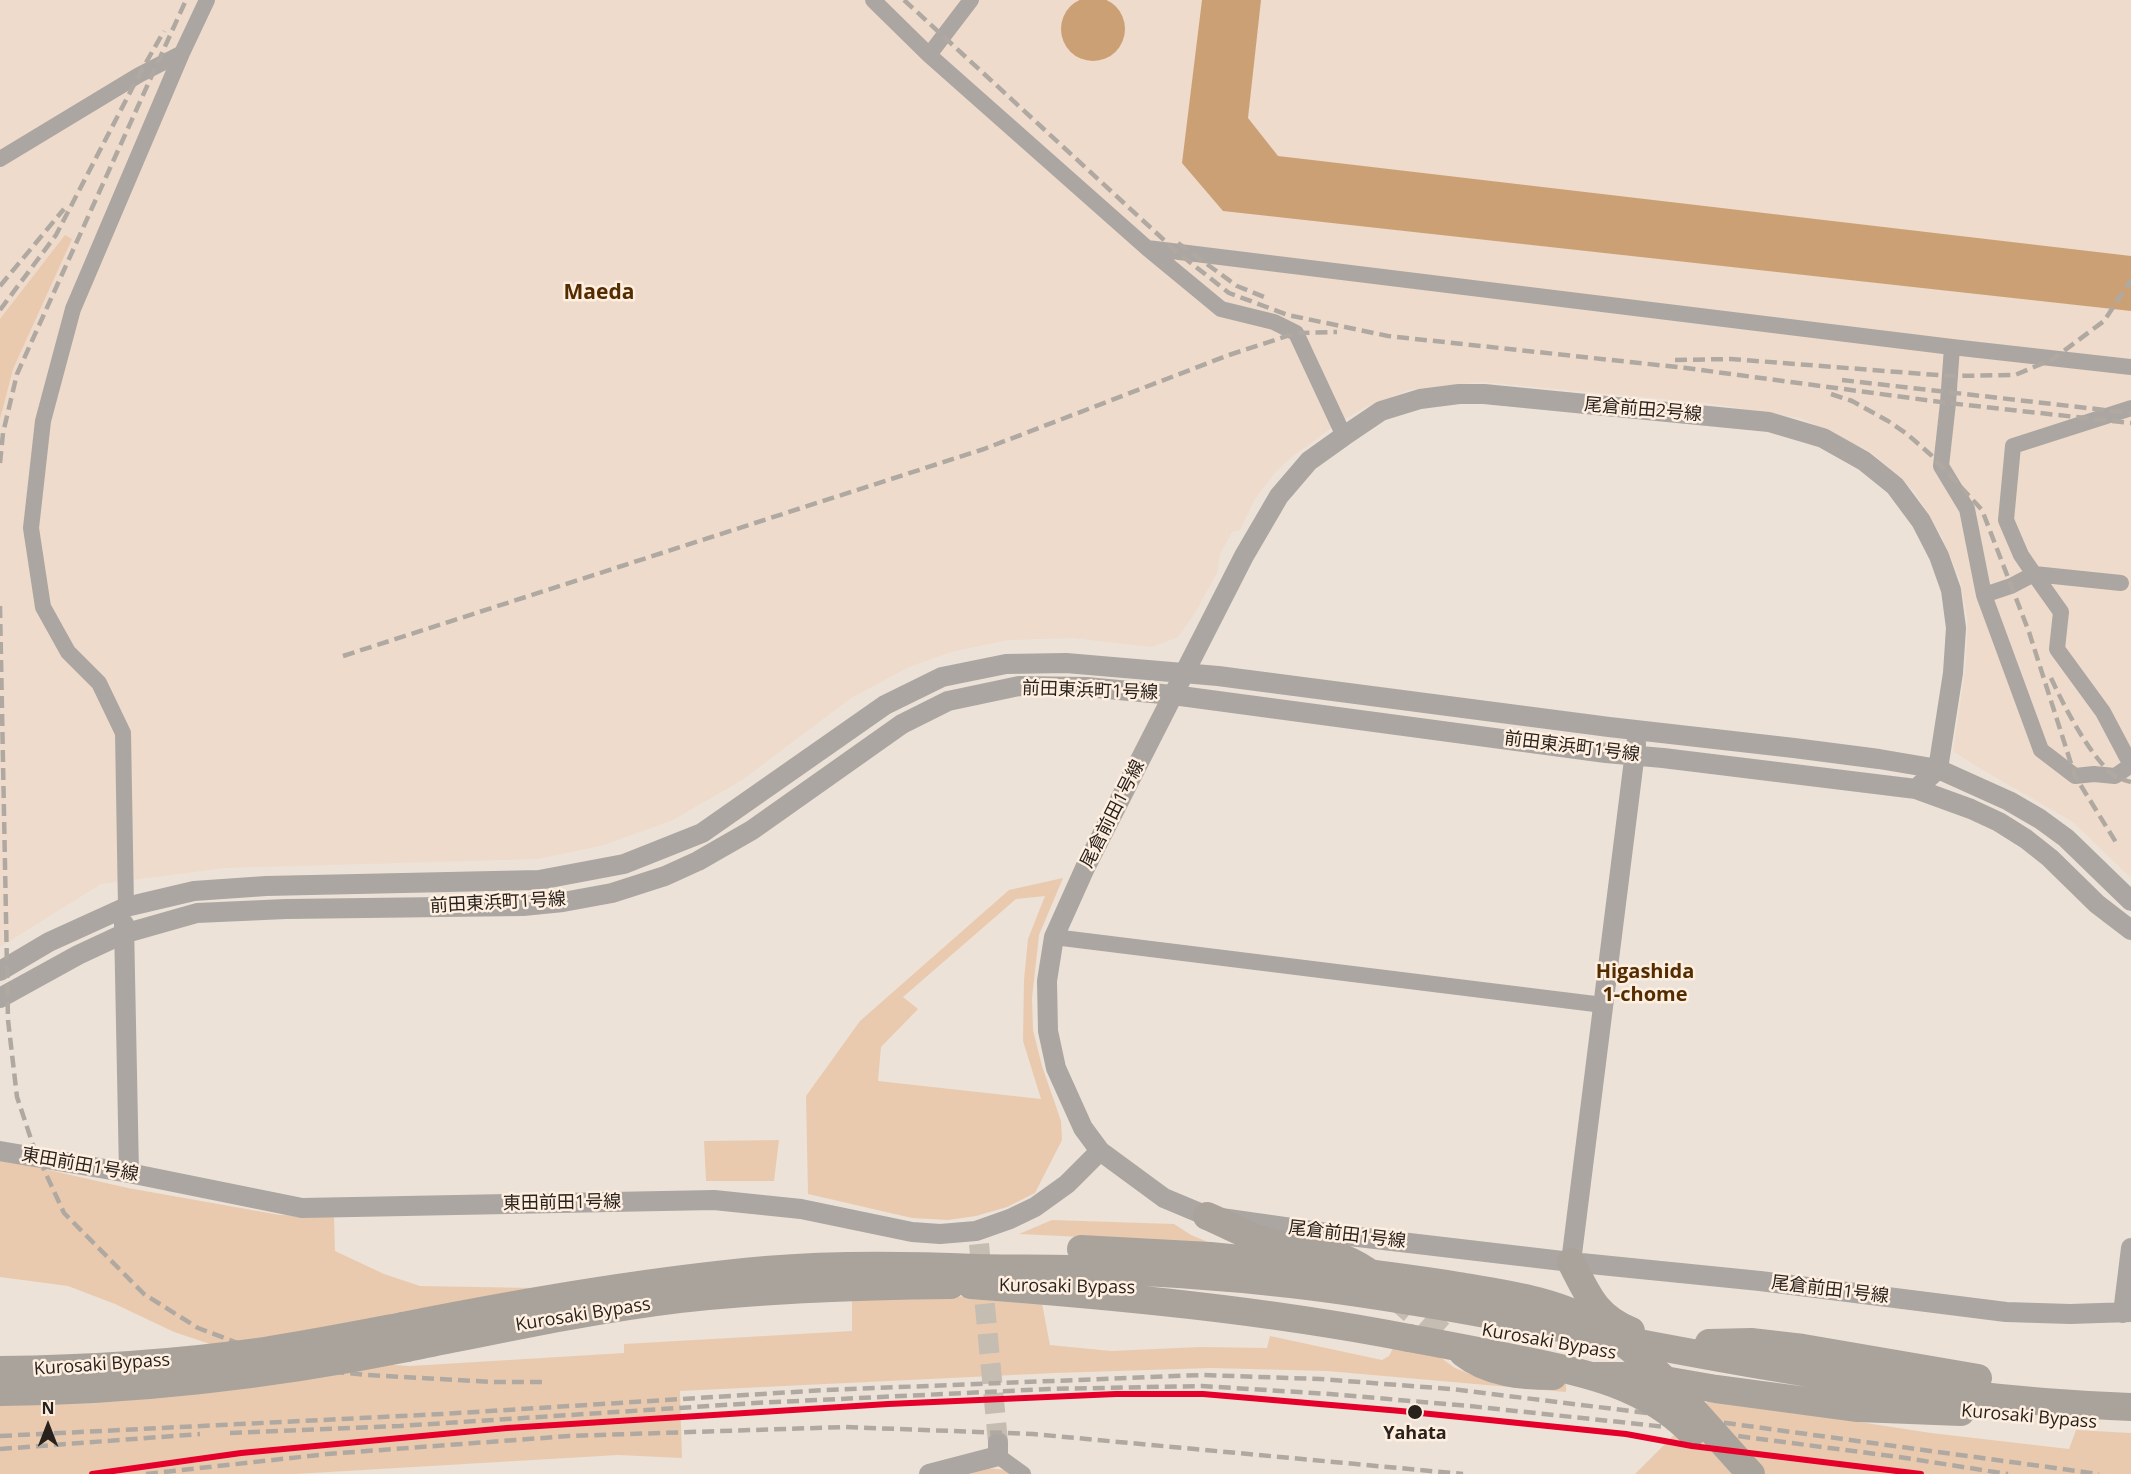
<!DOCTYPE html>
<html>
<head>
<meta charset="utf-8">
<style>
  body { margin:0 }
  #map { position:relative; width:2131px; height:1474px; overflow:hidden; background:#ece2d8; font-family:"Open Sans",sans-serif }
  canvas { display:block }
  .north { position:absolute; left:18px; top:1396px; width:60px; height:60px; -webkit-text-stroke:4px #feefe1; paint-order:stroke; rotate:0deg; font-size:16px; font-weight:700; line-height:24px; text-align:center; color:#29221c }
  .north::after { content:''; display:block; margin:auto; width:21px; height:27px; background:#29221c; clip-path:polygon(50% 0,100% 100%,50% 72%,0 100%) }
</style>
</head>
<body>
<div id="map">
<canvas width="2131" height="1474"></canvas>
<div class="north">N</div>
</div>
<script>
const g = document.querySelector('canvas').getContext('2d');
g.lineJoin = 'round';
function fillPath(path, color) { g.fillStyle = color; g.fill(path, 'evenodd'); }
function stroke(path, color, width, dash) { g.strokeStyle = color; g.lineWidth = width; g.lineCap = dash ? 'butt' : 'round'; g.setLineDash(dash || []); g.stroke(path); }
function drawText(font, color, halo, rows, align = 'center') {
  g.font = font + ' "Open Sans","Noto Sans JP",sans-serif'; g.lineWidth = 5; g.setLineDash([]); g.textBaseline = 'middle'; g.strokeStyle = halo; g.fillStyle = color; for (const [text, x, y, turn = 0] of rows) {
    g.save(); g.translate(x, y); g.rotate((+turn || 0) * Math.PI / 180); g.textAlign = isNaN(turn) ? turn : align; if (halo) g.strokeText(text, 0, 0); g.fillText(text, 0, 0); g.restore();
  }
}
fillPath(new Path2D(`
  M 0,0 L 2131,0 L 2131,878 L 2073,822 L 1976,766 L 1953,751 L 1965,671 L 1968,621 L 1960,580 L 1942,537 L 1915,492 L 1871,452 L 1800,418 L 1707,403 L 1481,382 L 1409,390 L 1364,408 L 1338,423 L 1293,456 L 1276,471 L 1255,499 L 1240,530 L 1232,532 L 1220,554 L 1217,573 L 1195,613 L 1178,637 L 1152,647 L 1073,638 L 1008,640 L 951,652 L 909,667 L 851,698 L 742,780 L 673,820 L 604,845 L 538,859 L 224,868 L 101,884 L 0,947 Z`), '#eedbcb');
fillPath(new Path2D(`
  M 65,235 L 72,239 L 13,369 L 0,419 L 0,319 Z
  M 1063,878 L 1039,935 L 1032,998 L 1033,1030 L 1042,1066 L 1061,1121 L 1062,1140 L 1035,1193 L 1007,1207 L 976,1216 L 948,1220 L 912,1218 L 808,1194 L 806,1096 L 860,1021 L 1009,890 ZM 1045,896 L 1028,939 L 1024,980 L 1023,1041 L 1041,1099 L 878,1081 L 881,1047 L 918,1009 L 903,997 L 1016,899 Z
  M 779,1140 L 774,1181 L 706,1181 L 704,1141 Z
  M 0,1159 L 128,1188 L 280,1215 L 334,1216 L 335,1251 L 384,1274 L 420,1286 L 534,1288 L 377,1364 L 410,1366 L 624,1353 L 624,1344 L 852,1331 L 852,1298 L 996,1296 L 1041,1298 L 1050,1345 L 1111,1351 L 1200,1347 L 1267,1348 L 1270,1336 L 1382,1360 L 1389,1356 L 1393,1348 L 1437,1355 L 1455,1368 L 1487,1381 L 1566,1384 L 1566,1392 L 1327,1371 L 1211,1368 L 1055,1373 L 680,1391 L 682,1458 L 618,1455 L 295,1474 L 0,1474 L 0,1404 L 213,1345 L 174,1332 L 115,1304 L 68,1286 L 0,1277 Z
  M 1052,1220 L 1174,1224 L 1191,1235 L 1210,1243 L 1019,1234 Z
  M 1710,1399 L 1931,1433 L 2069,1449 L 2076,1430 L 2131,1433 L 2131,1474 L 1635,1474 Z
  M 987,1468 L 1005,1470 L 1009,1474 L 969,1474 Z`), '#e9caaf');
fillPath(new Path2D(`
  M1061 29a32 32 0 1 1 64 0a32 32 0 1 1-64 0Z
  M 1202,0 L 1261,0 L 1248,118 L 1278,156 L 2131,256 L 2131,311 L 1223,211 L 1182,163 Z`), '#cca075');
stroke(new Path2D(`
  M 979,1244 L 998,1442`), '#c5bcb2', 20, [20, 10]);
stroke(new Path2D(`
  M 1392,1292 L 1440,1334`), '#c5bcb2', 28, [28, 14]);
stroke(new Path2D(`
  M 873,0 L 929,55 L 1147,248 L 1221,309 L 1274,322 L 1296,333 L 1344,436
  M 929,55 L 971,0
  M 0,159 L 139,75 L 182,53
  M 1147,248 L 1952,347 L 2131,367
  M 1952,347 L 1948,403 L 1941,466 L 1967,509 L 1984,595 L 2041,750 L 2075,776 L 2094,774 L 2115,776 L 2131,765
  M 2121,583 L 2034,574 L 2021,555 L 2006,520 L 2013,446 L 2131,408
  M 1984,595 L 2011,586 L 2034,574 L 2061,612 L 2057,649 L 2103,712 L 2131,765
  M 126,907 L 123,733 L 99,683 L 68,652 L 43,607 L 31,528 L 43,421 L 73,309 L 182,53 L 207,0
  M 1054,937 L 1603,1005
  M 998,1456 L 1023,1474`), '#aba6a2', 16);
stroke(new Path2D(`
  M 1916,789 L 1938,769 L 1953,673 L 1956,628 L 1951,590 L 1939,556 L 1921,521 L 1895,486 L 1864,461 L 1823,438 L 1769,422 L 1484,394 L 1459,394 L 1420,399 L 1381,411 L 1344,436 L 1309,461 L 1279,496 L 1244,556 L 1085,868 L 1054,937 L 1047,981 L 1048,1031 L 1056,1068 L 1083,1128 L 1100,1151 L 1164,1198 L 1207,1216 L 1341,1235 L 1571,1262 L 1760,1281 L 2006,1312 L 2070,1314 L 2131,1312
  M 124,924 L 129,1173
  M 0,971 L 49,942 L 126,907 L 194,891 L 266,886 L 539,880 L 624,864 L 702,833 L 885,705 L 942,677 L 1006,664 L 1066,663 L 1218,676 L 1609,727 L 1794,748 L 1879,759 L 1938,769 L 2009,801 L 2040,819 L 2066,838 L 2131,901
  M 0,998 L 78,955 L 123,934 L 197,913 L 286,909 L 523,906 L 563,902 L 612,893 L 665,876 L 698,861 L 752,830 L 902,724 L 948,701 L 1019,686 L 1086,687 L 1173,695 L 1606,753 L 1663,758 L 1916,789 L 1971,809 L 1999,822 L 2026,839 L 2050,858 L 2097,904 L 2131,930
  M 0,1151 L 129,1173 L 302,1208 L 714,1200 L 801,1209 L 912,1232 L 940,1234 L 976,1231 L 1010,1219 L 1035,1207 L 1067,1184 L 1100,1151
  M 1571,1262 L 1636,744
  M 2123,1313 L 2131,1248
  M 929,1474 L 998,1456 L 998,1442`), '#aba6a2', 20);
stroke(new Path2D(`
  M 1207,1216 C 1224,1223 1241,1233 1259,1239 C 1297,1251 1331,1246 1367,1271
  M 1081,1249 L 1210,1256 L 1310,1266
  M 1571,1262 C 1588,1295 1595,1316 1631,1331
  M 971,1285 C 1117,1296 1265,1310 1409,1338
  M 403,1326 C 523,1302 644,1281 766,1270 C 836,1264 906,1265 976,1268 C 1008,1269 1040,1268 1073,1269 C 1146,1271 1219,1276 1291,1284 C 1445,1302 1596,1337 1748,1363 C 1875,1385 2002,1402 2131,1407
  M 1709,1343 L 1751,1342 L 1803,1348 L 1978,1378
  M 407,1348 C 497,1330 588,1310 679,1299 C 770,1289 860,1286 951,1285
  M 1463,1353 C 1488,1373 1522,1376 1553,1376
  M 1596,1376 L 1623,1376 L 1670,1381 L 1716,1389 L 1858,1408 L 1961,1412`), '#aaa39c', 28);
stroke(new Path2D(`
  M 904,0 L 1177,252 L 1229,293 L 1288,315 L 1388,336 L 1686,368 L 1948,403 L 2131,423
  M 1178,243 L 1237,286 L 1264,297
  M 0,286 L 64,209
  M 0,310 L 56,235 L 139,75 L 164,31
  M 1675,360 L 1731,359 L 1950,376 L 2015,375 L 2053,359 L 2104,321 L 2131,280
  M 1842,380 L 2131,413
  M 1831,394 L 1852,401 L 1888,421 L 1907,434 L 1931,455 L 1982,510 L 2029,632 L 2075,776 L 2117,844
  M 0,463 L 3,433 L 17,374 L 186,0
  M 0,606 L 8,1020 L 17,1097 L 34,1148 L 64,1213 L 144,1294 L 198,1328 L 280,1359 L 337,1372 L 366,1375 L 493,1382 L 546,1382
  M 343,656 L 984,449 L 1229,355 L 1296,333 L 1337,332
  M 2051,678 C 2065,708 2088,753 2113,775 C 2118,779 2125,780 2131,782
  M 230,1433 L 400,1426 L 755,1403 L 1049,1389 L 1202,1386 L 1330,1394 L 1469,1406 L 1676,1428 L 1899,1457 L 2008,1474
  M 0,1436 L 442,1414 L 826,1390 L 1202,1375 L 1320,1379 L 1451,1389 L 1704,1420 L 2099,1474
  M 0,1449 L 200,1434
  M 146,1474 L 327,1454 L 569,1436 L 845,1427 L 1033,1434 L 1463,1474`), '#b0a9a2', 4.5, [12, 6]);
stroke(new Path2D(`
  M 1310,1266 C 1360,1272 1409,1278 1459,1286 C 1507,1294 1560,1301 1602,1328 C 1659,1364 1705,1425 1751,1474
  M 1409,1338 C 1447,1345 1485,1352 1522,1360 C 1584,1372 1647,1386 1692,1433
  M 0,1370 C 88,1369 177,1363 264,1351 C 310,1344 356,1335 403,1326
  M 0,1392 C 137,1391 272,1375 407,1348`), '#aaa39c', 28);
stroke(new Path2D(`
  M 92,1474 L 241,1453 L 507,1428 L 888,1404 L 1116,1394 L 1203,1394 L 1401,1411 L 1626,1434 L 1692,1446 L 1921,1474`), '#e4002b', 6);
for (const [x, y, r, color] of [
  [1415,1412,8,"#29221c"]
]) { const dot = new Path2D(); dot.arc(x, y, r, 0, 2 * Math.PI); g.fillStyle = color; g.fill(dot); stroke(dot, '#feefe1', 2); }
drawText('18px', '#29221c', '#feefe1', [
  ["尾倉前田2号線",1643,410,5],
  ["前田東浜町1号線",1090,691,2],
  ["前田東浜町1号線",1572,747,7],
  ["尾倉前田1号線",1113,814,-63],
  ["前田東浜町1号線",498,903,-3],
  ["東田前田1号線",80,1165,10],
  ["東田前田1号線",562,1203,-1],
  ["尾倉前田1号線",1347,1235,7],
  ["Kurosaki Bypass",1067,1287,1],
  ["尾倉前田1号線",1830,1290,7],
  ["Kurosaki Bypass",583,1315,-9],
  ["Kurosaki Bypass",1549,1342,10],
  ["Kurosaki Bypass",102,1365,-4],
  ["Kurosaki Bypass",2029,1417,5]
]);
drawText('bold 18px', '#29221c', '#feefe1', [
  ["Yahata",1415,1434]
]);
drawText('bold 20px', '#542c00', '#feefe1', [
  ["Higashida",1645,972],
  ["1-chome",1645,995]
]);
drawText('bold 21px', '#542c00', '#feefe1', [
  ["Maeda",599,293]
]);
</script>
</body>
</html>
